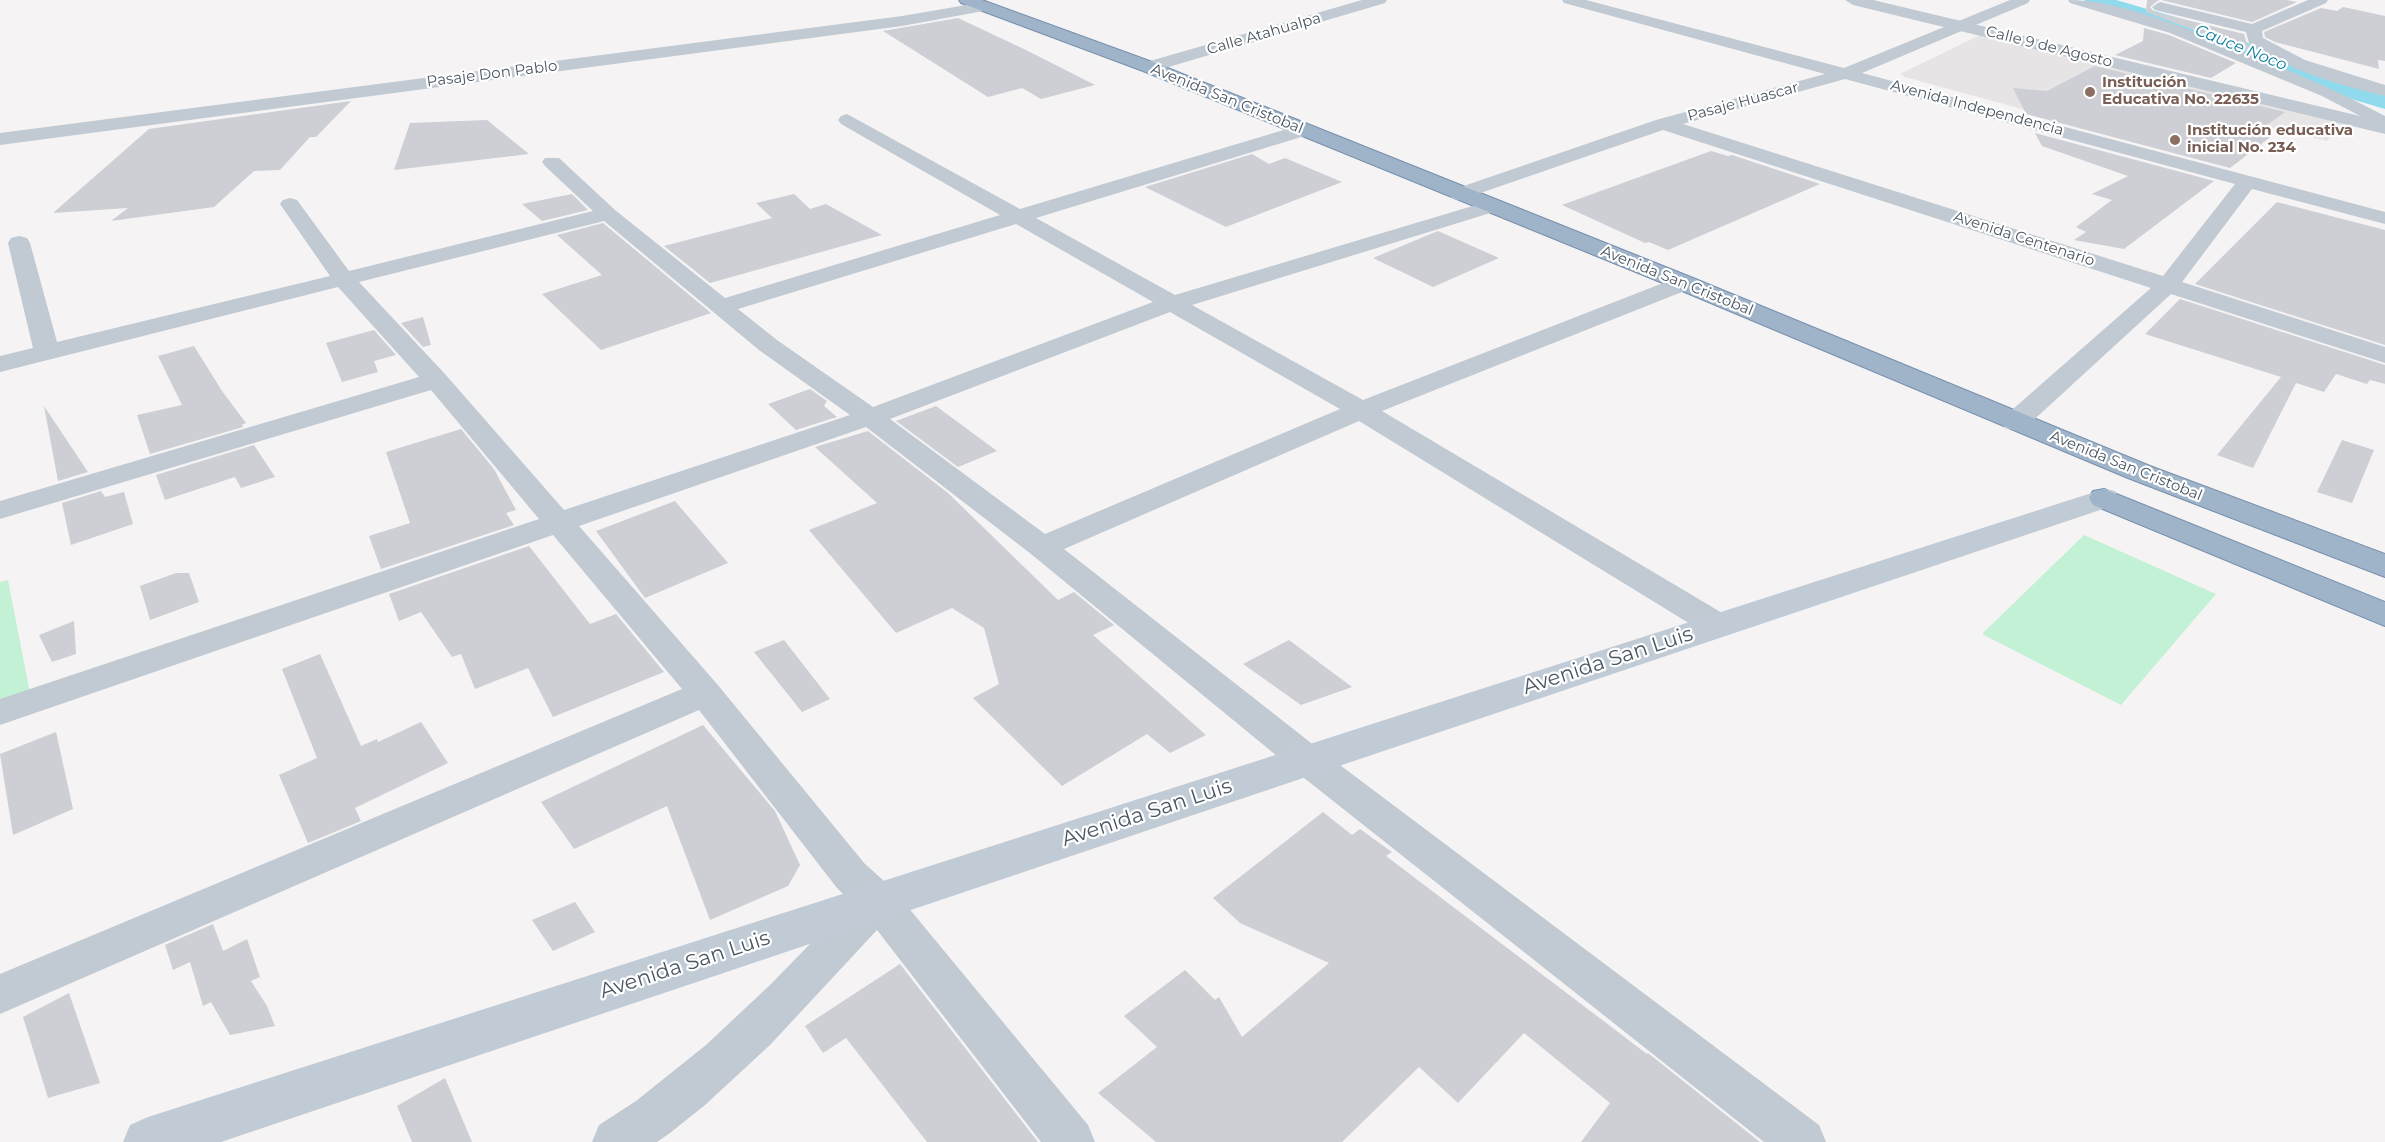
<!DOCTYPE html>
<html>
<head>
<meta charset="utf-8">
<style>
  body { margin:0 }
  canvas { display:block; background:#f5f3f3 }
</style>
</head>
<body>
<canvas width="2385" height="1142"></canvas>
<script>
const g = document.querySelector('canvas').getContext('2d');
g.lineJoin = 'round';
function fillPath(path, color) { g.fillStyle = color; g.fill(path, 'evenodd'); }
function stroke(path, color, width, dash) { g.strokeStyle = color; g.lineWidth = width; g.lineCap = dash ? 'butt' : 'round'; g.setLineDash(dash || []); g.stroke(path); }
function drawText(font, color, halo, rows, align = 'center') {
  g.font = font + ' Montserrat,sans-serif'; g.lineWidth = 4.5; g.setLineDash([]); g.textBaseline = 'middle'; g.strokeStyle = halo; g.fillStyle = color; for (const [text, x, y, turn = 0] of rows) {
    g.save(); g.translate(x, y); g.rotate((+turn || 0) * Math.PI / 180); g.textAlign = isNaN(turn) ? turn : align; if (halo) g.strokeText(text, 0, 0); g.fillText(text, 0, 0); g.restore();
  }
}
fillPath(new Path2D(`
  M 1980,35 L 2346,121 L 2327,141 L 2183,106 L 2048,116 L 1905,77 L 1900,74 Z`), '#e6e4e5');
fillPath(new Path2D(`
  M 2084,535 L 2216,594 L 2121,705 L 1982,634 Z
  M 8,580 L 30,693 L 0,704 L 0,582 Z`), '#c3f1d5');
fillPath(new Path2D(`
  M 2084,0 L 2116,0 L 2203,25 L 2357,86 L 2385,94 L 2385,109 L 2341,96 L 2189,33 L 2087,4 Z`), '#90daee');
fillPath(new Path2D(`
  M 2147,0 L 2159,0 L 2150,7 L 2154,12 L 2244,34 L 2247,44 L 2256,50 L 2252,52 L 2146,12 Z
  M 2161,0 L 2287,0 L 2297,2 L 2252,22 Z
  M 2343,7 L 2385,16 L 2385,61 L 2378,60 L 2379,69 L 2275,42 L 2265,37 L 2264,32 L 2321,8 L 2337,11 Z
  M 958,18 L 1028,51 L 1095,85 L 1041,99 L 1022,88 L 988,97 L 883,31 Z
  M 2144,28 L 2169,35 L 2236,63 L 2211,78 L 2115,55 L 2143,41 Z
  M 2095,66 L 2285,112 L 2257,132 L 2273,135 L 2230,168 L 2026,114 L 2013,88 L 2047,91 Z
  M 351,101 L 316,137 L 310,137 L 280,170 L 254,171 L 214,207 L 111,221 L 128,208 L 53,213 L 149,129 Z
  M 487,120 L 529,154 L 394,170 L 410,123 Z
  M 2035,133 L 2214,181 L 2124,249 L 2074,240 L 2086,232 L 2076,227 L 2112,200 L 2092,194 L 2128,176 L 2042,146 Z
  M 1711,151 L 1728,156 L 1732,155 L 1820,184 L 1668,250 L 1649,242 L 1645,243 L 1562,205 Z
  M 1252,154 L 1269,164 L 1285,158 L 1342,182 L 1226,227 L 1145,187 Z
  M 572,194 L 588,210 L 542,221 L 522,204 Z
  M 794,194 L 810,209 L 826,204 L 882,235 L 710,283 L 664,246 L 772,218 L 756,203 Z
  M 2277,202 L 2385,230 L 2385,345 L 2195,284 Z
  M 603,223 L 711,313 L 601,350 L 542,294 L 602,275 L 557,235 Z
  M 1438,231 L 1499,258 L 1433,287 L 1373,258 Z
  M 2180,299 L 2385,365 L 2385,384 L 2370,380 L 2367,384 L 2336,374 L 2324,392 L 2296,383 L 2253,468 L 2217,455 L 2281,377 L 2145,334 Z
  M 423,317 L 431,345 L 423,347 L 401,323 Z
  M 374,330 L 396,355 L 374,361 L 378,372 L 342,382 L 326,343 Z
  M 194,346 L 222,391 L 246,423 L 242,425 L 243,427 L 150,454 L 137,415 L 182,405 L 158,356 Z
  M 810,389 L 827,401 L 824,406 L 837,417 L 796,430 L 768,404 Z
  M 44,406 L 88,472 L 58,481 Z
  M 936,406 L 997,451 L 958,467 L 896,421 Z
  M 461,429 L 494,469 L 516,510 L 506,513 L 514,525 L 381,569 L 369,536 L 410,523 L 386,452 Z
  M 868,431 L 948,493 L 1058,600 L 1074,592 L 1114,625 L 1093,635 L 1206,735 L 1170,753 L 1147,734 L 1062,786 L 973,698 L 999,684 L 984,628 L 952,608 L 896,633 L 809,530 L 877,503 L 815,447 Z
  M 2342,440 L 2374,450 L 2352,503 L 2317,492 Z
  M 254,445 L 275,477 L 241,488 L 235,477 L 165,500 L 156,475 Z
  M 101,491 L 105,497 L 124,492 L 133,524 L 71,545 L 62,503 Z
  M 675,501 L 728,563 L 645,598 L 596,531 Z
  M 529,546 L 590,624 L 616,614 L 664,672 L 553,717 L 528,668 L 475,689 L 461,654 L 452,657 L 421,612 L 399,621 L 389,594 Z
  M 176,573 L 189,573 L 199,602 L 150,620 L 140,586 Z
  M 74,621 L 76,654 L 52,662 L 39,635 Z
  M 784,640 L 830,699 L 802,712 L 754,652 Z
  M 1289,640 L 1352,687 L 1301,705 L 1243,664 Z
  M 320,654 L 361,746 L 377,739 L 378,742 L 421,722 L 448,763 L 355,808 L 361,821 L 308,843 L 279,775 L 317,758 L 282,669 Z
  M 703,725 L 775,811 L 800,865 L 788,886 L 710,920 L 667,806 L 574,849 L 541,802 Z
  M 56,732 L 73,809 L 13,835 L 0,754 Z
  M 1323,812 L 1352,835 L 1360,829 L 1392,852 L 1386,856 L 1647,1054 L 1648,1053 L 1760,1142 L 1581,1142 L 1610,1103 L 1524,1033 L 1458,1103 L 1419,1067 L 1342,1142 L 1156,1142 L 1098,1093 L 1157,1047 L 1124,1016 L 1185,970 L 1215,1000 L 1219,997 L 1242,1037 L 1329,963 L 1240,923 L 1213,898 Z
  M 575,902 L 595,932 L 553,951 L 532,920 Z
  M 213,924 L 223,951 L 247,939 L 260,977 L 251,981 L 267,1006 L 275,1026 L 230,1035 L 211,1002 L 203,1006 L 190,962 L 173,970 L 165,945 Z
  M 900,964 L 1038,1142 L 927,1142 L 846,1038 L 823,1053 L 805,1026 Z
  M 69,993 L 100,1083 L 48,1098 L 23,1017 Z
  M 445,1078 L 472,1142 L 412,1142 L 397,1106 Z`), '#cdcfd5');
const trunk = new Path2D(`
  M 959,0 L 982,0 L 1155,63 L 1693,278 L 2150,466 L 2385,554 L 2385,577 L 2128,478 L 1675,288 L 1143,71 L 961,3 Z
  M 2104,489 L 2385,602 L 2385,626 L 2093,505 L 2089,498 L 2093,491 Z`);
stroke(trunk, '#7690ad', 2);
fillPath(new Path2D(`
  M 1562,0 L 1586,0 L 1844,68 L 2010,0 L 2030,0 L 2028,3 L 1862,73 L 2385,212 L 2385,224 L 2252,189 L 2182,282 L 2385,347 L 2385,363 L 2171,294 L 2025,428 L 2015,430 L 2005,428 L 2001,422 L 2005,416 L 2151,288 L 1663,130 L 1466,198 L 1459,200 L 1452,198 L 1449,194 L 1452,190 L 1656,120 L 1825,74 L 1564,3 ZM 1845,79 L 2235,184 L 2163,276 L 1683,124 Z
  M 2068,0 C 2119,0 2182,27 2230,46 C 2283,68 2335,89 2385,116 L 2385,129 L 2322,96 L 2170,33 L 2070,3 Z
  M 2308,0 L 2328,0 L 2326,3 L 2262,31 L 2263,38 L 2305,60 L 2385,85 L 2385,96 C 2339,85 2289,71 2249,43 L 2246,32 L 2155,10 L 2152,7 L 2160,2 L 2252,24 Z
  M 984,2 L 992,7 L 989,10 L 902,26 L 0,145 L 0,133 L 902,16 Z
  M 847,114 L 1020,209 L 1297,126 L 1311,126 L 1313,130 L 1311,134 L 1036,218 L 1175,295 L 1486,202 L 1493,200 L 1500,202 L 1503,206 L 1500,210 L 1192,305 L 1363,400 L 1676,278 L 1684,276 L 1692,278 L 1696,283 L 1692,288 L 1382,411 L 1729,617 L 1734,625 L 1729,633 L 1717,636 L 1705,633 L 1359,421 L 1064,549 L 1320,750 L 1819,1125 L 1826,1142 L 1764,1142 L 1294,770 L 1031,554 L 866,427 L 579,526 L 717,684 L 865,864 L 893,889 L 1088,1125 L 1095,1142 L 1041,1142 L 877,930 L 770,1045 L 705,1105 L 670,1133 L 657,1142 L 592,1142 L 599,1125 L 636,1101 L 706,1045 L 770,985 L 851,902 L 837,888 L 699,710 L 0,1014 L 0,974 L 682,689 L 553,535 L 0,725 L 0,699 L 539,519 L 431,390 L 0,519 L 0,501 L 419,377 L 338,287 L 0,372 L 0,356 L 33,348 L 8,243 L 11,238 L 19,236 L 27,238 L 30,243 L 57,342 L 330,276 L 280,204 L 283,200 L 290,198 L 297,200 L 349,271 L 593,211 L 545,166 L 542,162 L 545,158 L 559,158 L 615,210 L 725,298 L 1000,215 L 841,124 L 838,120 L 841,116 ZM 604,221 L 759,350 L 850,415 L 564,510 L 445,374 L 359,282 ZM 1016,224 L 1153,302 L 873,407 L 777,340 L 738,309 ZM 1170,312 L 1340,409 L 1045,534 L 890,419 Z`), '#c1cad2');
fillPath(new Path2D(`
  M 1362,0 L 1387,0 L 1385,3 L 1155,71 L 1143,71 L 1140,67 L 1143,63 Z
  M 1845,0 L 1873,0 L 2385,122 L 2385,134 L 1853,5 Z`), '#c1cad2');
fillPath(new Path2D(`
  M 2104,489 L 2115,491 L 2119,498 L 2115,505 L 221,1142 L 123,1142 L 130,1125 L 148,1117 Z`), '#c1cbd6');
fillPath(trunk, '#9fb4c9');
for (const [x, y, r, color] of [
  [2090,92,6,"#8d6e63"],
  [2175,140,6,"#8d6e63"]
]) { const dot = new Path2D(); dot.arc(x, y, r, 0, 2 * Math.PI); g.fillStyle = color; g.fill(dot); stroke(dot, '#fff', 2); }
drawText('15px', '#4a5661', '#fff', [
  ["Calle Atahualpa",1264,34,-16],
  ["Calle 9 de Agosto",2049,47,14],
  ["Pasaje Don Pablo",492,74,-7],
  ["Avenida San Cristobal",1227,99,22],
  ["Pasaje Huascar",1743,102,-15],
  ["Avenida Independencia",1977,108,15],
  ["Avenida Centenario",2024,239,18],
  ["Avenida San Cristobal",1677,281,22],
  ["Avenida San Cristobal",2126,466,22]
]);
drawText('bold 15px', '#785e54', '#fff', [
  ["Institución",2102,83],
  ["Educativa No. 22635",2102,100],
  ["Institución educativa",2187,131],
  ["inicial No. 234",2187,148]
], 'left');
drawText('italic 16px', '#0c7c9b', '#fff', [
  ["Cauce Noco",2241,48,22]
]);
drawText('21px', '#4a5661', '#fff', [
  ["Avenida San Luis",1608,661,-18],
  ["Avenida San Luis",1147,813,-18],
  ["Avenida San Luis",685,965,-18]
]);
</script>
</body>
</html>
